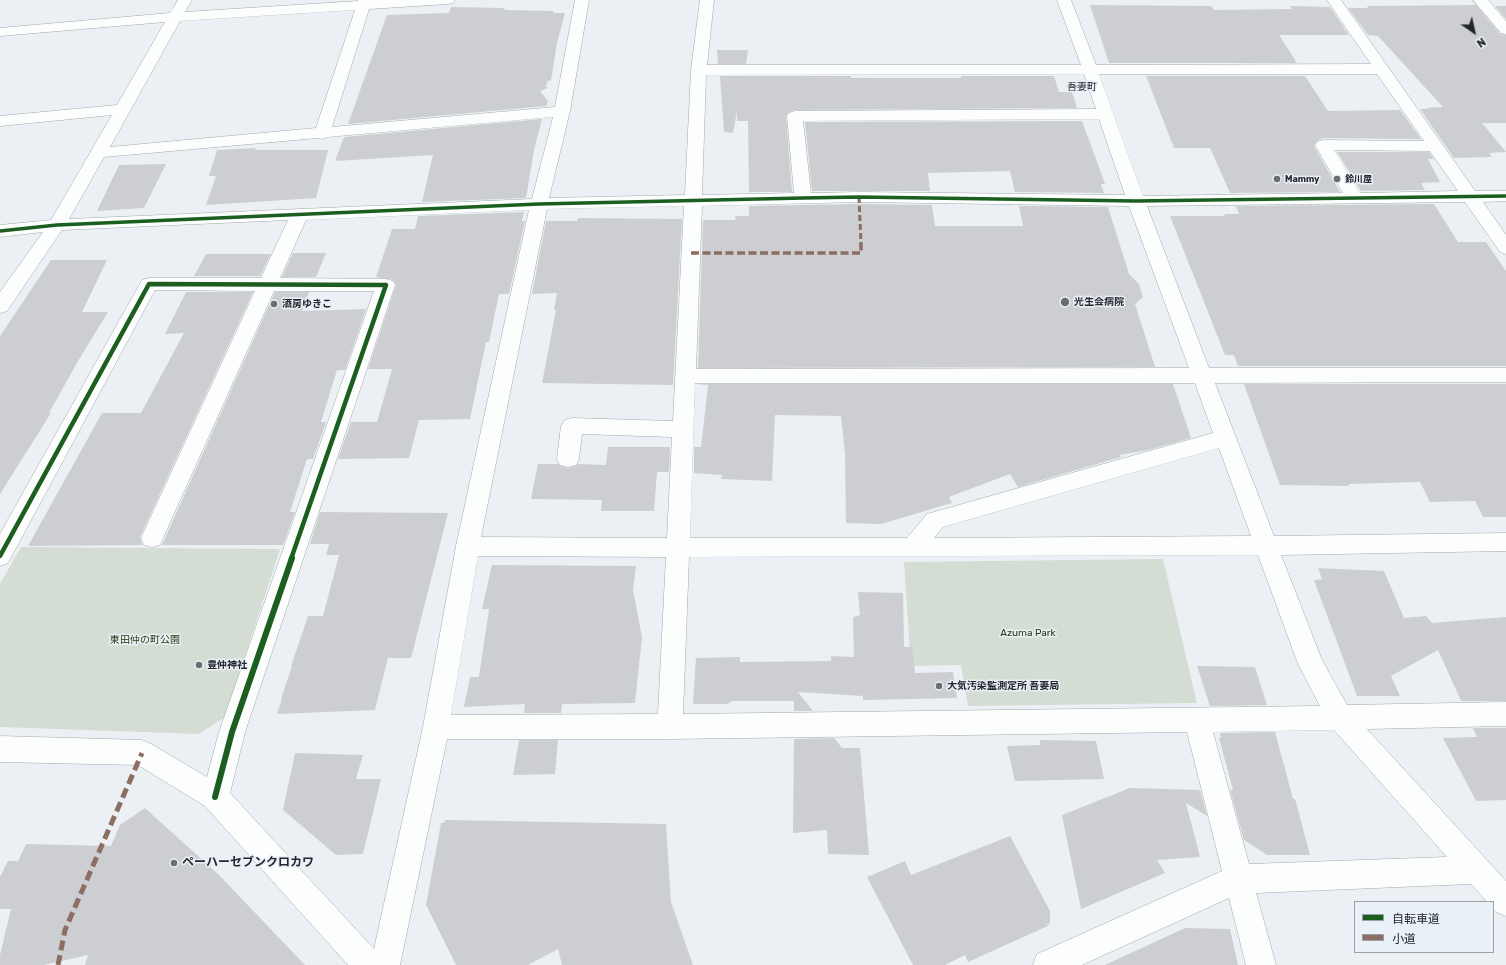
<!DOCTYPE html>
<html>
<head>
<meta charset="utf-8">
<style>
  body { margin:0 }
  #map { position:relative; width:1506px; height:965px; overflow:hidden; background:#ecf0f4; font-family:Rubik,"Noto Sans JP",sans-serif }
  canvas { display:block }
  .legend { position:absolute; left:1354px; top:901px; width:140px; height:52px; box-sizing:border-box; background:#e9f0f8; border:1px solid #9aa0a6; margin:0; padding:5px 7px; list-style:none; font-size:12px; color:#24272a }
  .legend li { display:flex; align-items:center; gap:8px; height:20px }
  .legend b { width:20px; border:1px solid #9aa0a6 }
  .north { position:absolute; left:1454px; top:12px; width:40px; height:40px; -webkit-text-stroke:3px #e9f0f8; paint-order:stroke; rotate:146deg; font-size:11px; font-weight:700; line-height:16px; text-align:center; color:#24272a }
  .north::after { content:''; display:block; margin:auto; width:14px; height:18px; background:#24272a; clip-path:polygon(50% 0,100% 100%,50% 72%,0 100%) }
</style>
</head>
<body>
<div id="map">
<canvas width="1506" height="965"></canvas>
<ul class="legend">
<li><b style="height:5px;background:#1b5e20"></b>自転車道</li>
<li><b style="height:5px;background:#8d6e63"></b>小道</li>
</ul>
<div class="north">N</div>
</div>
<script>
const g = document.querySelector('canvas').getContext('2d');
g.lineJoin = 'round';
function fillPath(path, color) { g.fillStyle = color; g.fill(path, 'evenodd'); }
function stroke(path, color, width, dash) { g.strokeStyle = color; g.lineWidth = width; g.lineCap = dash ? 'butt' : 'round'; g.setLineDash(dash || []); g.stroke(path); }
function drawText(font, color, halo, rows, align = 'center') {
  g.font = font + ' Rubik,"Noto Sans JP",sans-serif'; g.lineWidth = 3; g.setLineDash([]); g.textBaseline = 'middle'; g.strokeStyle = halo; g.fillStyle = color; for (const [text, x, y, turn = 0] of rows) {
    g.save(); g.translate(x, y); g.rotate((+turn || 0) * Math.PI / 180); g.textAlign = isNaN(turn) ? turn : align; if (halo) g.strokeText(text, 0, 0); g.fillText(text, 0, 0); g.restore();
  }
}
fillPath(new Path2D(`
  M 21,547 L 280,549 L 225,717 L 199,734 L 0,727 L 0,584 Z
  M 1163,559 L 1197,703 L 968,706 L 961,665 L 911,666 L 904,562 Z`), '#d4ddd3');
fillPath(new Path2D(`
  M 1090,5 L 1211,6 L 1214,10 L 1292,9 L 1290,6 L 1330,7 L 1349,35 L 1279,35 L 1297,63 L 1109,63 Z
  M 1476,5 L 1500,34 L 1506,35 L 1506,123 L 1482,123 L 1506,152 L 1489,153 L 1492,157 L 1454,158 L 1420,109 L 1428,109 L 1426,108 L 1443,107 L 1378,36 L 1368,35 L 1348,8 L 1368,8 L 1367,6 Z
  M 1495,6 L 1506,6 L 1506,19 Z
  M 451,7 L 505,8 L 504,10 L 553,11 L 554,13 L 565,13 L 557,43 L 551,80 L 546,82 L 548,84 L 545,85 L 548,88 L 540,91 L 548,101 L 546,106 L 348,124 L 387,15 L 449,13 Z
  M 717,50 L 748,50 L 746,64 L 718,64 Z
  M 720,76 L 851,76 L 851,78 L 961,78 L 961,76 L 1054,76 L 1059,92 L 1072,92 L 1077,108 L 795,110 L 789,112 L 786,116 L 792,192 L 749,192 L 748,121 L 737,121 L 737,111 L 733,133 L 724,132 Z
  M 1146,76 L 1305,76 L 1328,111 L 1400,110 L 1421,139 L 1323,138 L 1317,141 L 1314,146 L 1340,192 L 1230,193 L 1210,148 L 1174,148 Z
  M 542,119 L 534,150 L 526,198 L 422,202 L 433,155 L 335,161 L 344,137 Z
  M 1082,121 L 1105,184 L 1101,184 L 1104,193 L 1015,192 L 1010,171 L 928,173 L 930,191 L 812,191 L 805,122 Z
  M 256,148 L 255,150 L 328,150 L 316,198 L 206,205 L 216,176 L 209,176 L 217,150 Z
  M 1337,152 L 1429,152 L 1434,159 L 1428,159 L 1440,182 L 1421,183 L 1425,190 L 1361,191 Z
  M 166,164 L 144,208 L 97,211 L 119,165 Z
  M 859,204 L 932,205 L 935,226 L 1023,226 L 1019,206 L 1108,207 L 1129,274 L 1139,284 L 1143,297 L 1135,304 L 1155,367 L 698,368 L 703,220 L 736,220 L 735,216 L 749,216 L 749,206 Z
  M 1434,204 L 1458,242 L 1486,242 L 1506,271 L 1506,366 L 1238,366 L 1234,355 L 1225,355 L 1170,216 L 1225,216 L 1224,214 L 1239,214 L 1236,206 Z
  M 524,212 L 522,221 L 525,221 L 509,294 L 499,294 L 489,342 L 486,342 L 470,419 L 419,420 L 409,458 L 338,459 L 351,422 L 377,422 L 392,369 L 368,369 L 396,285 L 393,280 L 376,277 L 392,229 L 415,229 L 418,216 Z
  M 578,218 L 682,219 L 673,385 L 542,383 L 556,310 L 554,310 L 557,293 L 532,294 L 546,221 L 577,221 Z
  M 293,253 L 326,253 L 316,277 L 282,277 Z
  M 206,254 L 271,254 L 260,276 L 194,276 Z
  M 51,260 L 107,260 L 82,312 L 108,312 L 78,361 L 49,413 L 51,413 L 0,494 L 0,336 Z
  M 186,292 L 253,292 L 140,537 L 142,545 L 28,546 L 102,413 L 141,413 L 184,333 L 165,334 Z
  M 275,292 L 309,292 L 302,311 L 366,309 L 372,292 L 345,370 L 337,370 L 321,422 L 326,422 L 313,459 L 307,459 L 290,512 L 295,512 L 283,545 L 162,545 Z
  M 696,384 L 1173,384 L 1191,438 L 1148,450 L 1120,455 L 1121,457 L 1018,487 L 1010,474 L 949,497 L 952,503 L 881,524 L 846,523 L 845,454 L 841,416 L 775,415 L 772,481 L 721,479 L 722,475 L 694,473 L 694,447 L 701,447 L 708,385 Z
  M 1244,384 L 1506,384 L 1506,517 L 1483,517 L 1475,501 L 1430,502 L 1420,482 L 1349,484 L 1349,486 L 1280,485 Z
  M 608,447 L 670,447 L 669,472 L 657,472 L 654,511 L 601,511 L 602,500 L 531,499 L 538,464 L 558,464 L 560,466 L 568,468 L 576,466 L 578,464 L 606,465 Z
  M 320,512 L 448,513 L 411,658 L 388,658 L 375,710 L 277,714 L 282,699 L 281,699 L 292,666 L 291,666 L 308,616 L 323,616 L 339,555 L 326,555 L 329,544 L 310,544 Z
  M 492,565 L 636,566 L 633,590 L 642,637 L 635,703 L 562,704 L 561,713 L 524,713 L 525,704 L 464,707 L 470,677 L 479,677 L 489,609 L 482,609 Z
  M 1318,568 L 1384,571 L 1404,618 L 1426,616 L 1432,623 L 1506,617 L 1506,701 L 1461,701 L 1438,650 L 1391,676 L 1400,696 L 1357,696 L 1314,580 L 1322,579 Z
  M 858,592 L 903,593 L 904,647 L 912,647 L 915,673 L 953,672 L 957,698 L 863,700 L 863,696 L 798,692 L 813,711 L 794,711 L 794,701 L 731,701 L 728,704 L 693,704 L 696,658 L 740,657 L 740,662 L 831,661 L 831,656 L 854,657 L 853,617 L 860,615 Z
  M 1197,666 L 1255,667 L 1267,705 L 1210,706 Z
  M 1473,728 L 1506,728 L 1506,800 L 1476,801 L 1443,738 L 1477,737 Z
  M 1275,732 L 1293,799 L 1295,799 L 1310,855 L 1267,855 L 1244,840 L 1230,790 L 1233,790 L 1219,738 L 1221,738 L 1220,733 Z
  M 834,738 L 842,748 L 860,748 L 869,855 L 828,854 L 827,830 L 793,833 L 794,739 Z
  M 519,740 L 558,740 L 555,774 L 513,775 Z
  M 1040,740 L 1096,741 L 1104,779 L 1015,781 L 1007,746 L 1040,745 Z
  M 295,753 L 363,755 L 356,779 L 381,779 L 363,854 L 336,855 L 283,810 Z
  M 1130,788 L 1200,790 L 1207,816 L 1186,803 L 1200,857 L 1157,860 L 1165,873 L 1081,909 L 1062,815 Z
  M 145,808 L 219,875 L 305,965 L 85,965 L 88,955 L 44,965 L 0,965 L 0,955 L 11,909 L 0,909 L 0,877 L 8,861 L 18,861 L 26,844 L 111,846 L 120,825 Z
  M 445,820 L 666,824 L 671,902 L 693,965 L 562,965 L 558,949 L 528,965 L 456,965 L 426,905 L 441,823 L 444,823 Z
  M 1010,836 L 1050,911 L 1050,923 L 1045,925 L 1050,925 L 968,962 L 965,955 L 945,965 L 913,965 L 867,877 L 905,861 L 911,875 Z
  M 1185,928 L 1230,929 L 1238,965 L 1105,965 Z`), '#ccced2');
const minor = new Path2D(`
  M 178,0 L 192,0 L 185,12 L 358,1 L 358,0 L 455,0 L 453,3 L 448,4 L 369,9 L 332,127 L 555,107 L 575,0 L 589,0 L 570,111 L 549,198 L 685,195 L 691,70 L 700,0 L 714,0 L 707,65 L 1081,65 L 1057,0 L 1071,0 L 1096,65 L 1371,64 L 1327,0 L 1341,0 L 1475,191 L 1506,191 L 1506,201 L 1483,202 L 1506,235 L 1506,254 L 1500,252 L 1465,202 L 1147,206 L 1209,368 L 1506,368 L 1506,382 L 1215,383 L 1274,536 L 1506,533 L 1506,551 L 1281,555 L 1322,660 L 1347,705 L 1506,702 L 1506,726 L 1367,729 L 1506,881 L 1506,916 L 1496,912 L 1493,909 L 1493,902 L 1487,902 L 1471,884 L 1256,893 L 1276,965 L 1246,965 L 1229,898 L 1082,965 L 1033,965 L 1037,954 L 1222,871 L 1187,732 L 670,739 L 447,739 L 400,965 L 348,965 L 205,806 L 138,765 L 0,762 L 0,736 L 142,740 L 151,744 L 207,777 L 219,732 L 374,291 L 274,291 L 163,538 L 160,545 L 152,547 L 144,545 L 141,538 L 255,291 L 155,290 L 8,563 L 0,566 L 0,534 L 142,280 L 149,278 L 261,278 L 288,220 L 62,230 L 7,311 L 0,313 L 0,292 L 43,232 L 0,237 L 0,225 L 51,220 L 112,115 L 0,126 L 0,116 L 117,105 L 165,22 L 0,36 L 0,28 L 170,13 ZM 355,10 L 316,128 L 110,147 L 180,21 ZM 1084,74 L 1096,109 L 795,111 L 789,113 L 787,116 L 794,193 L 702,195 L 706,75 ZM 1099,74 L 1377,74 L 1424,141 L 1323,140 L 1317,142 L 1315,145 L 1343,193 L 1143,196 ZM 553,117 L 532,199 L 69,219 L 104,157 L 318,138 L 322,139 L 328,137 ZM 1099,119 L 1125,195 L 859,192 L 811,193 L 803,121 ZM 1334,150 L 1430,151 L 1458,191 L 1360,193 ZM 859,202 L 1129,206 L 1189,368 L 696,369 L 702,206 ZM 684,206 L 673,421 L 572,418 L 565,420 L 561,426 L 557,459 L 560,465 L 568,467 L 576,465 L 579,459 L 582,434 L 672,437 L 667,538 L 481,537 L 547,209 ZM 529,210 L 456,546 L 423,727 L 374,949 L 230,793 L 245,732 L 395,285 L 393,281 L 386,279 L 280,278 L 306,220 ZM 695,383 L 1195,383 L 1213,433 L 927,514 L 907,538 L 690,538 ZM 1219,448 L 1251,536 L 934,538 L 943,527 ZM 1258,555 L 1298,664 L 1320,706 L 683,714 L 689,557 ZM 478,556 L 666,557 L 658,714 L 451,715 ZM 1334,730 L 1447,857 L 1249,864 L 1213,732 Z
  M 1473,0 L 1488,0 L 1506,21 L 1506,34 L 1501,33 Z`);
stroke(minor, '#a4a7aa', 1);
fillPath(minor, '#fcfdfd');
stroke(new Path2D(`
  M 859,197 L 861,244`), '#8d6e63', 3, [6, 3]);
stroke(new Path2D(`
  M 691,253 L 861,253 L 861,243`), '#8d6e63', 3.5, [8, 3.5]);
stroke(new Path2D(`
  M 58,965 L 65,930 L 142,753`), '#8d6e63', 5, [10, 5]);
stroke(new Path2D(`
  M 0,231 L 57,225 L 539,204 L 803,198 L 859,197 L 1136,201 L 1506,196`), '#1b5e20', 3.5);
stroke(new Path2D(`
  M 0,556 L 149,284 L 386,285 L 291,559`), '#1b5e20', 4.5);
stroke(new Path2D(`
  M 215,797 L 232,732 L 292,558`), '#1b5e20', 6);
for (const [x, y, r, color] of [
  [1277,179,4,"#6a6d71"],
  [1337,179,4,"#6a6d71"],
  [1065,302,5,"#6a6d71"],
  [274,304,4,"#6a6d71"],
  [199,665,4,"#6a6d71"],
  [939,686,4,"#6a6d71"],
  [174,863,4,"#6a6d71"]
]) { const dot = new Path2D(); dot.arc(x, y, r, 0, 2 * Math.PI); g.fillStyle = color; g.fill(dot); stroke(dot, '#e9f0f8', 1.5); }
drawText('bold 9px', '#24272a', '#e9f0f8', [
  ["Mammy",1285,179],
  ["鈴川屋",1345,179]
], 'left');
drawText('10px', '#24272a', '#e9f0f8', [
  ["吾妻町",1082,87]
]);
drawText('bold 10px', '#24272a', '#e9f0f8', [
  ["光生会病院",1074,302],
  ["酒房ゆきこ",282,304],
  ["豊仲神社",207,665],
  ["大気汚染監測定所 吾妻局",947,686]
], 'left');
drawText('10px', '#233d0c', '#e9f0f8', [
  ["Azuma Park",1028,633],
  ["東田仲の町公園",145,640]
]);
drawText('bold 12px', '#24272a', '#e9f0f8', [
  ["ペーハーセブンクロカワ",182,863]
], 'left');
</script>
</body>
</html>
